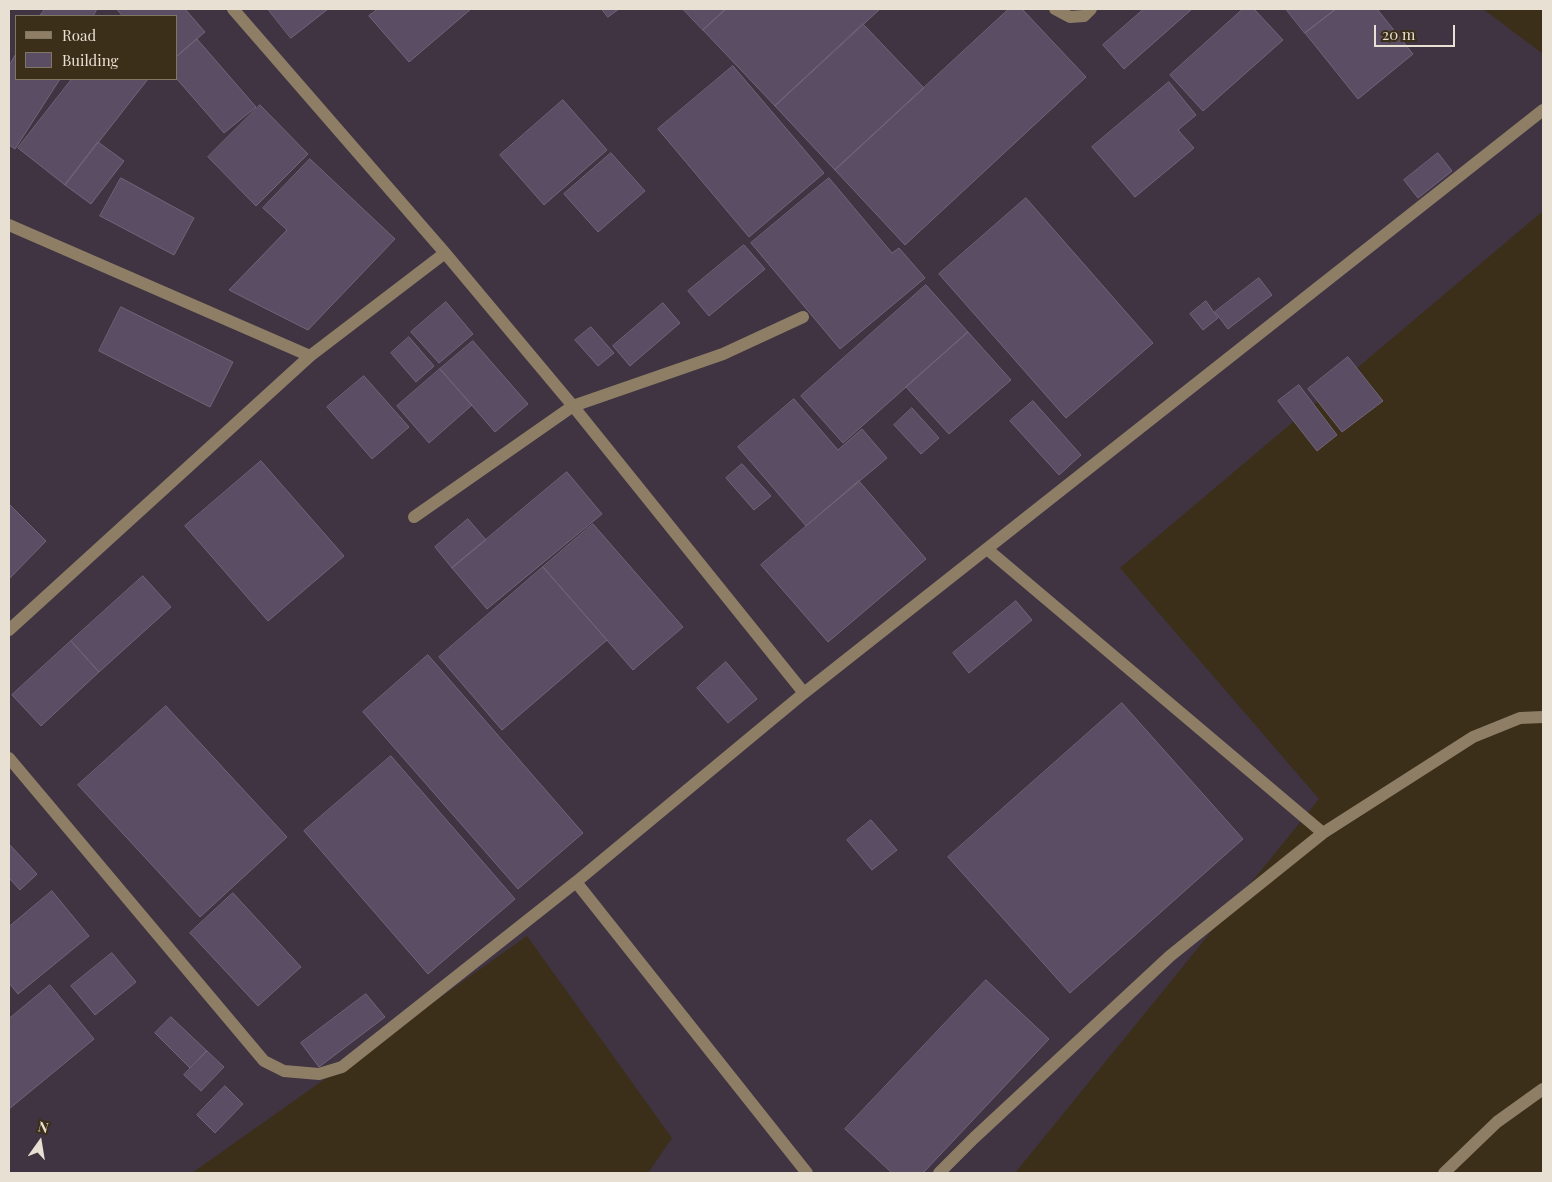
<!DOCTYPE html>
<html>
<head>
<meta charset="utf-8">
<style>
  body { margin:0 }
  #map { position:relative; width:1552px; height:1182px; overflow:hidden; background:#3c2f19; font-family:"Playfair Display",serif }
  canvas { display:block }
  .frame { position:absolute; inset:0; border:10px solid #e8e0d3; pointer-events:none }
  .legend { position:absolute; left:15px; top:15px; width:162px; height:65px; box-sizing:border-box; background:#3c2f19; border:1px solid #817663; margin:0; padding:6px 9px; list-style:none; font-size:15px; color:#e8e0d3 }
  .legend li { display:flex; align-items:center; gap:10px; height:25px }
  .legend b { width:25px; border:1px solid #817663 }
  .north { position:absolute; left:15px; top:1117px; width:50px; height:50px; -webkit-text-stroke:4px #3c2f19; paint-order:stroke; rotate:13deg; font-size:14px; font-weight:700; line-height:20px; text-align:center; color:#e8e0d3 }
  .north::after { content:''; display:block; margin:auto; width:18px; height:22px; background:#e8e0d3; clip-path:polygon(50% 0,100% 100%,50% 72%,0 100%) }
  .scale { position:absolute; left:1374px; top:25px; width:81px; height:22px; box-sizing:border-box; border:2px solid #e8e0d3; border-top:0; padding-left:6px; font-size:15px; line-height:18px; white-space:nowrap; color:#e8e0d3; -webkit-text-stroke:4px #3c2f19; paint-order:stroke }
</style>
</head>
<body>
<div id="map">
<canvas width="1552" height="1182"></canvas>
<div class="frame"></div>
<ul class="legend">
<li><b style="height:6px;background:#8e7e66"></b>Road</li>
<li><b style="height:14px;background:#5b4e64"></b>Building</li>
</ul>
<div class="north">N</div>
<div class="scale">20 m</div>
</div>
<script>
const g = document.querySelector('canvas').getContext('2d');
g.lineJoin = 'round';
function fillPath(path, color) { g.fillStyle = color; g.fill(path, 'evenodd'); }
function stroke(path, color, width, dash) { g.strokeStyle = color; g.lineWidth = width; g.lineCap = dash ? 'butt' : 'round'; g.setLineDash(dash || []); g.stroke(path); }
fillPath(new Path2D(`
  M 9,9 L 1483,9 L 1543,54 L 1543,211 L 1120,568 L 1319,799 L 1015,1173 L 648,1173 L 672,1138 L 527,936 L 192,1173 L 9,1173 ZM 16,16 L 176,16 L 176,79 L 16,79 Z`), '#403442');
const building = new Path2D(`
  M 45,9 L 97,9 L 93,16 L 40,16 Z
  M 117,9 L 185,9 L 205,32 L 176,57 L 176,16 L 123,16 Z
  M 268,9 L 328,9 L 291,38 Z
  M 378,9 L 471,9 L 409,62 L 369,16 Z
  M 602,9 L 619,9 L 608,17 Z
  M 683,9 L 726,9 L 703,30 Z
  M 726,9 L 880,9 L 775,106 L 703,30 Z
  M 1009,9 L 1022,9 L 1086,77 L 905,245 L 835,170 Z
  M 1144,9 L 1192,9 L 1124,69 L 1103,45 Z
  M 1243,9 L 1254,9 L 1283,40 L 1203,111 L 1170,75 Z
  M 1286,9 L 1336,9 L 1305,33 Z
  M 1336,9 L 1377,9 L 1413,54 L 1358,99 L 1305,33 Z
  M 863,24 L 924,88 L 835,170 L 775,106 Z
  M 197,39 L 256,107 L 224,133 L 176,78 L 176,57 Z
  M 16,54 L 16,79 L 60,79 L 15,149 L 9,145 L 9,66 Z
  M 733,66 L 824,173 L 749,237 L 658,129 Z
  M 72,79 L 148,79 L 65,185 L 18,148 Z
  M 1169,82 L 1196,115 L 1178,130 L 1194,148 L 1135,197 L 1092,147 Z
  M 563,100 L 607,150 L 544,205 L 500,155 Z
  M 260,105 L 308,154 L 256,206 L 208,157 Z
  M 98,142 L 124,161 L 91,204 L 65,185 Z
  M 611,153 L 645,191 L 598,232 L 564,194 Z
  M 1438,153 L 1452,171 L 1418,198 L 1404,180 Z
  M 310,159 L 395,239 L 308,330 L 229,290 L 287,230 L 263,208 Z
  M 121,178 L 194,218 L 174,255 L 100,216 Z
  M 829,178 L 892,253 L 899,248 L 925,278 L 840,349 L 751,243 Z
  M 1026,198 L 1153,343 L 1066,418 L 939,274 Z
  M 744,245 L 765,269 L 709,316 L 688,291 Z
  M 1259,278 L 1272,295 L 1228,329 L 1215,312 Z
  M 926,285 L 968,332 L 843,443 L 801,396 Z
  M 1206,301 L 1218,318 L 1203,330 L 1190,314 Z
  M 446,302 L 473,334 L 439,363 L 411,332 Z
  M 663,303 L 680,323 L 630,366 L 613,346 Z
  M 121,307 L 233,362 L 210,407 L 99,351 Z
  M 591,327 L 614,353 L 598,366 L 575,340 Z
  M 968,332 L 1011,380 L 949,434 L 906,387 Z
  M 409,337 L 434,366 L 416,382 L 391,353 Z
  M 473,341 L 528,404 L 495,432 L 440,369 Z
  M 1348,357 L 1383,401 L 1342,432 L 1308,389 Z
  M 440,369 L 472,405 L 429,443 L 397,406 Z
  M 364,376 L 409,427 L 372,459 L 327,407 Z
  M 1299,385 L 1337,435 L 1317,451 L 1278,401 Z
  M 794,399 L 838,450 L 862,429 L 887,458 L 806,526 L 738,447 Z
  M 1033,401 L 1081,455 L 1059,475 L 1010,421 Z
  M 912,408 L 939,438 L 921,454 L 894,425 Z
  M 261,461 L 344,556 L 268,621 L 185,526 Z
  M 742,464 L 771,496 L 754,510 L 726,478 Z
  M 567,472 L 602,514 L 487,609 L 452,568 Z
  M 859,481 L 926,559 L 828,642 L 761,565 Z
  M 9,504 L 46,541 L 9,579 Z
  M 468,519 L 486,540 L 452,568 L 435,547 Z
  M 593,524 L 683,627 L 633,670 L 543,567 Z
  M 543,567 L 607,640 L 502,730 L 439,657 Z
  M 143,576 L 171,607 L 99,672 L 71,641 Z
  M 1016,601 L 1032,620 L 969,673 L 953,653 Z
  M 71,641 L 99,672 L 41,726 L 12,695 Z
  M 428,655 L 583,833 L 518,889 L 363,712 Z
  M 726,662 L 757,699 L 728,723 L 697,688 Z
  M 1122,703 L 1243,839 L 1070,993 L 948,857 Z
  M 166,706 L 287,837 L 200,917 L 78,785 Z
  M 391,756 L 515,899 L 428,974 L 304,831 Z
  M 871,820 L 897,850 L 872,870 L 847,840 Z
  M 9,844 L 37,874 L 20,890 L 9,878 Z
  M 52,891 L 89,936 L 18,994 L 9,983 L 9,927 Z
  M 233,893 L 301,967 L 258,1006 L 190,933 Z
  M 112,953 L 136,982 L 95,1015 L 71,986 Z
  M 986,980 L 1049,1039 L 923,1173 L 892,1173 L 845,1129 Z
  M 50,985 L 94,1039 L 9,1109 L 9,1019 Z
  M 366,994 L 385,1017 L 319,1067 L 301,1043 Z
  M 171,1017 L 207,1051 L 190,1068 L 155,1033 Z
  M 207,1051 L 224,1067 L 201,1091 L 184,1075 Z
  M 225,1086 L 243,1104 L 215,1133 L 197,1115 Z`);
fillPath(building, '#5b4e64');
stroke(building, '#71647b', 1);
stroke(new Path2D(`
  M 233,9 L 445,253 L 573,406 L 804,693
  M 1055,9 L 1070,17 L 1084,16 L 1091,9
  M 9,225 L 310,356
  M 414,517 L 573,406 L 723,354 L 803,317
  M 987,549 L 1323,833
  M 9,630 L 310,356 L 445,253
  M 9,758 L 264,1061 L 284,1071 L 319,1074 L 342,1067 L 576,882 L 804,693 L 1543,110
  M 576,882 L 807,1173
  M 939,1173 L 974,1138 L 1170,956 L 1323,833 L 1473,737 L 1520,718 L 1543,717
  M 1444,1173 L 1497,1122 L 1543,1089`), '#8e7e66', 12);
</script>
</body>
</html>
